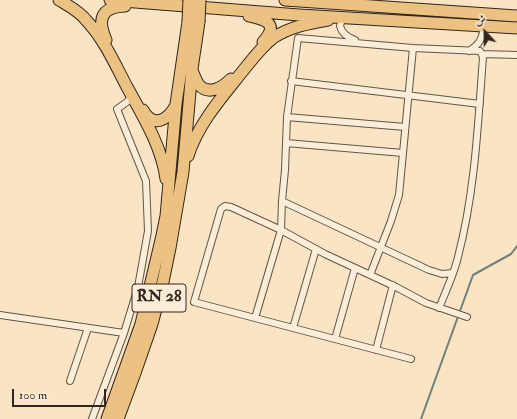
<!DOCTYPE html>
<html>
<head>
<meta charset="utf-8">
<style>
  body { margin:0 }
  #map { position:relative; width:517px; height:419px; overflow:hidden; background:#f9e4c3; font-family:"IM FELL Double Pica",Amiri,serif }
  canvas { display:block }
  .north { position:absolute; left:465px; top:12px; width:40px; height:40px; -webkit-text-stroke:3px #fbedd8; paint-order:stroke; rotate:338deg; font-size:11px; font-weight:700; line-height:16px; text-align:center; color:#31251e }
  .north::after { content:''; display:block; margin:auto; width:14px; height:18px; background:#31251e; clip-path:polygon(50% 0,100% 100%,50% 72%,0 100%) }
  .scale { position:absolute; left:12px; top:389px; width:94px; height:18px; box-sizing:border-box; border:2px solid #31251e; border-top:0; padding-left:5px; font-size:12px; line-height:14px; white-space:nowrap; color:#31251e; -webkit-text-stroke:3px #fbedd8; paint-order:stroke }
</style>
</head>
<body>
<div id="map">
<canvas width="517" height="419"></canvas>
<div class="north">ش</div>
<div class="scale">100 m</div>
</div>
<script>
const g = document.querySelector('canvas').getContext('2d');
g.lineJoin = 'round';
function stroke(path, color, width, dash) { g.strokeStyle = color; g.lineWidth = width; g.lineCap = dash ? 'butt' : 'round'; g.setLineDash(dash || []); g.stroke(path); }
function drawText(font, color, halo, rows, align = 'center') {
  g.font = font + ' "IM FELL Double Pica",serif'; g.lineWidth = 3.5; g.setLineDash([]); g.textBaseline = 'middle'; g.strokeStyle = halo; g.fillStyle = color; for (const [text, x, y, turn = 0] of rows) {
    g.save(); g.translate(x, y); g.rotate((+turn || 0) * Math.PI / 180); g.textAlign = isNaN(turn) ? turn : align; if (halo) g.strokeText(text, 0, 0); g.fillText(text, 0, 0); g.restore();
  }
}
stroke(new Path2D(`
  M 421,419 L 473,275 L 511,254 L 517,246`), '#72817a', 2);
const street = new Path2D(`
  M 346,18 L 341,22 L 340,26 C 342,34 348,37 355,40
  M 469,51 C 480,44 482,39 484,27
  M 482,54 L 517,55
  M 291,81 L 480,104
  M 287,117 L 405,127
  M 286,143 L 403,153
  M 282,201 L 429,270 L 442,274 L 453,273
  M 370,275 L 391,221 L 399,195 L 413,48
  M 0,315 L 124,333
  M 255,318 L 281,230 L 282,201 L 285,170 L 287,117 L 298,38 L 413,48 L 480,51 L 483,57 C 478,124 475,192 458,257 C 454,274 446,291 439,308
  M 293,328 L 316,249
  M 335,339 L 355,268
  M 376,350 L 393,285
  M 411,359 L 194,302 L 221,209 L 225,206 L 231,207 L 281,230 L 325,254 L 396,287 L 426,303 L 467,317
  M 70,381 L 88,328
  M 92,419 L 124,333 L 138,287 L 148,231 L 146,181 L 117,109 L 127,102 L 132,95`);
const highway = new Path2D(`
  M 59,0 C 69,6 79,11 86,20 C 104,39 115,64 127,87 C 143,116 162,147 166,179
  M 110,0 L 299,15 L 517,28
  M 285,0 L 517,16
  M 249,16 C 267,20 279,24 263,42
  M 106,40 C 97,19 101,7 125,6
  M 192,70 C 194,75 196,81 199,85 C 209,96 223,87 231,79
  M 143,110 C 153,129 168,120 176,105
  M 188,156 C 198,124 222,97 242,72 C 252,60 261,47 273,38 C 289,27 310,23 328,20
  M 107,419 L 141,324 L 161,240 L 166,216 L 176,104 L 188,22
  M 118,419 L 135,373 L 152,324 L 163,282 L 170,248 L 183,172 L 192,69 L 199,22`);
stroke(street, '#635547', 8);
stroke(highway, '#31251e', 13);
stroke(street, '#fbedd8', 6);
stroke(highway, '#ecc282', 11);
const highwayBridge = new Path2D(`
  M 188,22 L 189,0
  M 199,22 L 200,0`);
stroke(highwayBridge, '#31251e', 13, []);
stroke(highwayBridge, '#ecc282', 11);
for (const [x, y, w] of [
  [159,298,54]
]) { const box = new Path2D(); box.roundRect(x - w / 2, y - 14, w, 28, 3); g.fillStyle = '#fbedd8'; g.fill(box); stroke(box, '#31251e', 1); }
drawText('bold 16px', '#31251e', null, [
  ["RN 28",159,298]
]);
</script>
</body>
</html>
